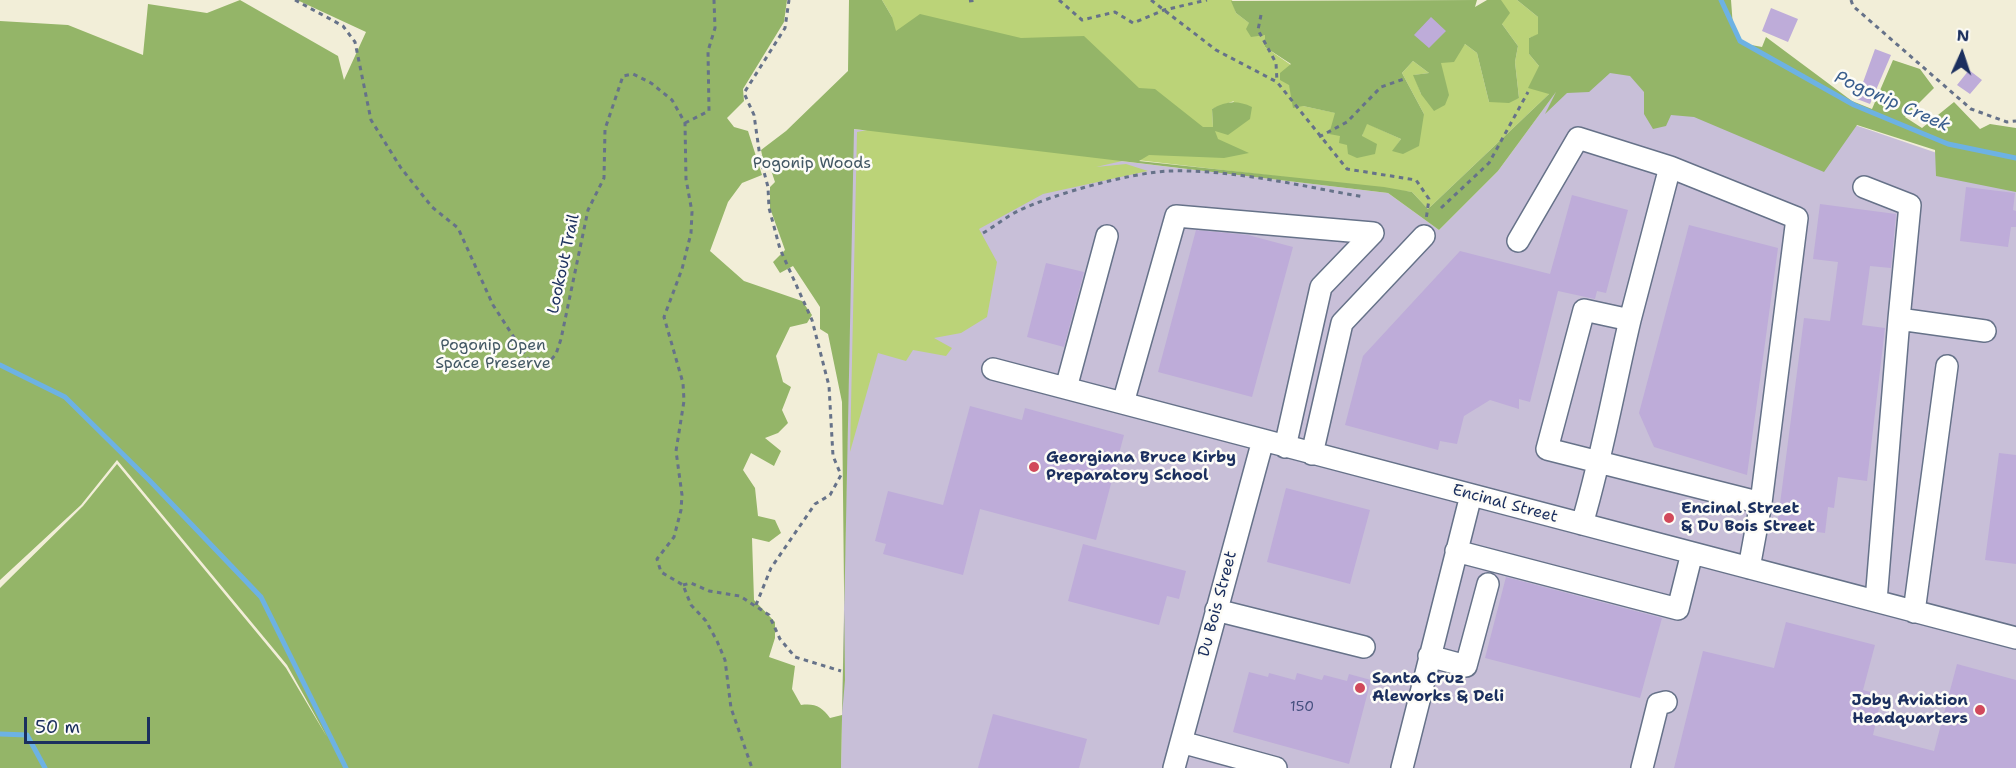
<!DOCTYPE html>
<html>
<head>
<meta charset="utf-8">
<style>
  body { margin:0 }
  #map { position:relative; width:2016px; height:768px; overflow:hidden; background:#f2eed8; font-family:"Shantell Sans",sans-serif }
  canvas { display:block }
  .north { position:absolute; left:1932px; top:24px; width:60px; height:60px; -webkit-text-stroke:4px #fdfcf7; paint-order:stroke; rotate:3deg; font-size:16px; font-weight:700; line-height:24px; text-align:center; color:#1b2f5e }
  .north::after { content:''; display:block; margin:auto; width:21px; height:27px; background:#1b2f5e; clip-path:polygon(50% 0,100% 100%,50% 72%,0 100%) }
  .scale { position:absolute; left:24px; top:717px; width:126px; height:27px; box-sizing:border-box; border:3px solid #1b2f5e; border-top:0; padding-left:8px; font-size:18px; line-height:21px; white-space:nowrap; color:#1b2f5e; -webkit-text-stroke:4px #fdfcf7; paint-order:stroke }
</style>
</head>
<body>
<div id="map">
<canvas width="2016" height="768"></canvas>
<div class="north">N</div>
<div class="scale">50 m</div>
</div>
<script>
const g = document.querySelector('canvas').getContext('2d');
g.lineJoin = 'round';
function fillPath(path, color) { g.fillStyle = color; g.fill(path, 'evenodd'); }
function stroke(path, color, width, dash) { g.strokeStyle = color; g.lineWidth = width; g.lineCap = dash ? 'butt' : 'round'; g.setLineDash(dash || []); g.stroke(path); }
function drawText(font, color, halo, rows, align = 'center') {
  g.font = font + ' "Shantell Sans",sans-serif'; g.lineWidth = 5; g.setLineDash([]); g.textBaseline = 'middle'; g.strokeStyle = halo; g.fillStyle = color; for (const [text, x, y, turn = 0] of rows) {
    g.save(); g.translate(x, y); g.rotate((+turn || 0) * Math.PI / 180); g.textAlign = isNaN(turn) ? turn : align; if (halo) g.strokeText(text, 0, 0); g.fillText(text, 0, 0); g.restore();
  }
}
fillPath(new Path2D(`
  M 1602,13 L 1773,97 L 2016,180 L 2016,768 L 841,768 L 853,129 L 1388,193 L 1439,230 L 1498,171 L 1561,85 Z`), '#c8bfd8');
fillPath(new Path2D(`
  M 882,0 L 1232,0 L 1236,13 L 1265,35 L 1265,47 L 1291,65 L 1289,85 L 1303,106 L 1336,113 L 1362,136 L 1366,123 L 1401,139 L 1393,151 L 1424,114 L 1402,73 L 1413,61 L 1429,73 L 1414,75 L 1421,94 L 1441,63 L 1465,44 L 1477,53 L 1489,102 L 1519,98 L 1515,62 L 1518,46 L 1502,24 L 1501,0 L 1517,0 L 1538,17 L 1538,35 L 1529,38 L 1529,54 L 1539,66 L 1549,94 L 1428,209 L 1412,192 L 1137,160 L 1144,156 L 1096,167 L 1126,164 L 1148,171 L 1043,194 L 979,229 L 997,262 L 987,317 L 961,333 L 934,338 L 952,348 L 946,356 L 913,350 L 906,361 L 878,353 L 850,452 L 857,132 L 883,127 L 892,17 ZM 1234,101 L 1214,130 L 1205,127 L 1213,127 L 1212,109 Z`), '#bbd378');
fillPath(new Path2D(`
  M 240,0 L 338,56 L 344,80 L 366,32 L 297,0 L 787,0 L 784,22 L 743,89 L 744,101 L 727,118 L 734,127 L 748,131 L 762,175 L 742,183 L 728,202 L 710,251 L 744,281 L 802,301 L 812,315 L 807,323 L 790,327 L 776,356 L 783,382 L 791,387 L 782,410 L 788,423 L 778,433 L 765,438 L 781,451 L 774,466 L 751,453 L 743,470 L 755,488 L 758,516 L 775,520 L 781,533 L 769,542 L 752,538 L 754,600 L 775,622 L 775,638 L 769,657 L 795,666 L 792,689 L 801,705 C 815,703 822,707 830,718 L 842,715 L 845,680 L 842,402 L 828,334 L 820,329 L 820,307 L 793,266 L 780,273 L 773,262 L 785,250 L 770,208 L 770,187 L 775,182 L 769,164 L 764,164 L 761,150 L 786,131 L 848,71 L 849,0 L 882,0 L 892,17 L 896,31 L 920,14 L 1021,38 L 1084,36 L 1139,88 L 1155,89 L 1203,127 L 1213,127 L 1212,109 C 1226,101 1237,100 1252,107 L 1250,119 L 1228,135 L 1215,131 L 1218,139 L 1249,153 L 1224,158 L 1149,155 L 1139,161 L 1384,187 L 1412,192 L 1428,209 L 1549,94 L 1528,88 L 1539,66 L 1529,54 L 1529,38 L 1538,34 L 1538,17 L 1517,0 L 1731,0 L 1733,27 L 1741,43 L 1762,47 L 1766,37 L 1852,101 L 1872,109 L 1893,60 L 1920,69 L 1934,88 L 1905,117 L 1922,128 L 1954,102 L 1980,129 L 1990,124 L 2016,128 L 2016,192 L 1936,176 L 1935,150 L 1857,125 L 1824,172 L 1694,117 L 1671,115 L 1666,126 L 1653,129 L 1644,114 L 1644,92 L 1630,76 L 1610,73 L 1589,92 L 1567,93 L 1545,114 L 1556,92 L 1498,171 L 1439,230 L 1388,193 L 854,129 L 841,768 L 0,768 L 0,588 L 83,506 L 117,464 L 286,668 L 327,737 L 287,665 L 117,460 L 81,505 L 0,580 L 0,21 L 68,25 L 143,55 L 148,4 L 207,13 Z
  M 1477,0 L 1475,7 L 1487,0 L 1501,0 L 1510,13 L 1502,24 L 1518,46 L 1515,62 L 1519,98 L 1509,103 L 1489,102 L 1477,53 L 1465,44 L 1454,62 L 1441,63 L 1449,95 L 1445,105 L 1434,111 L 1421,94 L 1413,75 L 1429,73 L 1413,61 L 1402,73 L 1424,114 L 1419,146 L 1403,154 L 1392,151 L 1401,139 L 1367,124 L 1362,136 L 1377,144 L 1375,154 L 1357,158 L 1348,154 L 1347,145 L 1339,143 L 1340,136 L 1329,134 L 1335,113 L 1303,106 L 1293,108 L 1289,85 L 1280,80 L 1280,73 L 1291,64 L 1265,47 L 1265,35 L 1251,37 L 1246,29 L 1249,23 L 1236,13 L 1231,1 Z`), '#94b568');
stroke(new Path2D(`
  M 1721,0 L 1740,41 L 1854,105 L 1948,144 L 2016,158
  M 0,365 L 65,397 L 150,481 L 261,597 L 346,768
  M 0,734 L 27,735 L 45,768`), '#6db2e3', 5);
fillPath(new Path2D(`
  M 1771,8 L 1798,19 L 1788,42 L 1762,31 Z
  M 1431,17 L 1446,31 L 1429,48 L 1414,35 Z
  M 1875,49 L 1891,55 L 1870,104 L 1857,99 Z
  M 1969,70 L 1982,80 L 1970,94 L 1957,85 Z
  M 1966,187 L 2015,193 L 2013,210 L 2016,211 L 2016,227 L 2011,227 L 2008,247 L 1960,241 Z
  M 1572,195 L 1628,210 L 1606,293 L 1597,291 L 1595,299 L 1558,291 L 1530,402 L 1519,399 L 1519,409 L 1490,400 L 1464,416 L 1457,444 L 1440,441 L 1438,450 L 1345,425 L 1363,356 L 1460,251 L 1550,274 Z
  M 1820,204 L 1896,214 L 1891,268 L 1870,266 L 1862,325 L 1885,328 L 1867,481 L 1838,477 L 1834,508 L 1828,507 L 1825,533 L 1777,527 L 1804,318 L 1830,321 L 1838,262 L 1813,259 Z
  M 1689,225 L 1778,248 L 1747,475 L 1654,447 L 1639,413 Z
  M 1196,230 L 1248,235 L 1293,247 L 1252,397 L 1158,372 Z
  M 1046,263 L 1084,272 L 1064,347 L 1027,337 Z
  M 970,406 L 1022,420 L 1025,408 L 1124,435 L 1096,540 L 980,509 L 963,575 L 883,554 L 886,544 L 875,541 L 888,491 L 943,505 Z
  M 1999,453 L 2016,455 L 2016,564 L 1985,560 Z
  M 1286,488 L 1370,510 L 1350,584 L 1267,562 Z
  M 1083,544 L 1186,571 L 1179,599 L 1167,596 L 1159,625 L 1068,601 Z
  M 1506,577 L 1662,618 L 1640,698 L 1485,658 Z
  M 1786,622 L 1875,645 L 1863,690 L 1882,695 L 1873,735 L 1934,751 L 1957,664 L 2016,680 L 2016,768 L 1674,768 L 1703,651 L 1774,668 Z
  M 1249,672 L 1268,677 L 1269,673 L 1295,680 L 1297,673 L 1322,680 L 1324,675 L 1347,681 L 1349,674 L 1371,680 L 1349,764 L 1233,732 Z
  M 993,714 L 1087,739 L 1079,768 L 978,768 Z`), '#beacd9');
const minor = new Path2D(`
  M 1864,187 L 1910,205 L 1899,319 L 1985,331
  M 1518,241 L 1578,138 L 1670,167 L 1630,320
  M 993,369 L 2016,638
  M 1066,388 L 1107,236
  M 1123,403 L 1176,216 L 1373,233 L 1321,287 L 1285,447
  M 1312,454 L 1342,323 L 1424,236
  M 1582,524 C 1602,457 1614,388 1630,320 L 1584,310 L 1547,449 L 1761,503 L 1797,218 L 1670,167
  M 1456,551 L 1678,609 L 1692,553
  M 1749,568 L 1761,503
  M 1876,601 L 1899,319
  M 1216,610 L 1364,647
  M 1914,612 L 1947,366
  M 1429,656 L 1466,666 L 1488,584
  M 1181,742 L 1276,768
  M 1174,768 L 1263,440
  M 1402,768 L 1471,495
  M 1642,768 L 1658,704 L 1666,702`);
stroke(minor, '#667289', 24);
stroke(new Path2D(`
  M 295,0 L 343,26 L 355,42 L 371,120 L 401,168 L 432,207 L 458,228 L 493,305 L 528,359 L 539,363 L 550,361 L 556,354 L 561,339 L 588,210 L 604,178 L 605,129 L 623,76 L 633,74 L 651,83 L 672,100 L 680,114 L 685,123 L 686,179 L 692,212 L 691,233 L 682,269 L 664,317 L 683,383 L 684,401 L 676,451 L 682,495 L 681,510 L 674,537 L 657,559 L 661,572 L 683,585 L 691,605 L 706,621 L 717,641 L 725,660 L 731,708 L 752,768
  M 1059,0 L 1082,20 L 1115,12 L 1133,23 L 1164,10 L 1207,0
  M 1151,0 L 1216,50 L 1277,82 L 1347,169 L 1416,180 L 1429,199 L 1426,220
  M 1851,0 L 1853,6 L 1971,109 L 2007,122 L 2016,121
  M 969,1 L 977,0
  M 1261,15 L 1258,30 L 1276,63 L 1277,82
  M 685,123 L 709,111 L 708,51 L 715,28 L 714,0
  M 1319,137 L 1347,122 L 1381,87 L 1404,79
  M 1441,208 L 1489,163 L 1528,92
  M 983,233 C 995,226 1006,217 1018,211 C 1053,194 1130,173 1168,171 C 1232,169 1301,186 1364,197
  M 683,585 L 691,583 L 709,591 L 740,596 L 769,615 L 780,639 L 795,657 L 841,671
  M 756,605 L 771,568 L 815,504 L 830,495 L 841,475 L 833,456 L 829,386 L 812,320 L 780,249 L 769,208 L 768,187 L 760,157 L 754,115 L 744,93 L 785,28 L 789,0`), '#667289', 3, [4.5, 4.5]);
stroke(minor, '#fff', 21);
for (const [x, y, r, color] of [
  [1034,467,6,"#d1495b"],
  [1669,518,6,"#d1495b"],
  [1360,688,6,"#d1495b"],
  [1980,710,6,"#d1495b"]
]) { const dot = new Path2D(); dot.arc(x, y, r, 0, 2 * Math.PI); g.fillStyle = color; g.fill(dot); stroke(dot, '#fdfcf7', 2); }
drawText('14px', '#444e7d', null, [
  ["150",1302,707]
]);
drawText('16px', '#435864', '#fdfcf7', [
  ["Pogonip Woods",812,164],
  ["Pogonip Open",493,346],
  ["Space Preserve",493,364]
]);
drawText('16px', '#1b2f5e', '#fdfcf7', [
  ["Lookout Trail",564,264,-78],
  ["Encinal Street",1505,504,15],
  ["Du Bois Street",1218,604,-75]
]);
drawText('bold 16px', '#1b2f5e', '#fdfcf7', [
  ["Georgiana Bruce Kirby",1046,458],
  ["Preparatory School",1046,476],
  ["Encinal Street",1681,509],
  ["& Du Bois Street",1681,527],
  ["Santa Cruz",1372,679],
  ["Aleworks & Deli",1372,697],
  ["Joby Aviation",1968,701,"right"],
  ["Headquarters",1968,719,"right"]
], 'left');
drawText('italic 18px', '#385d8d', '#fdfcf7', [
  ["Pogonip Creek",1892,102,24]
]);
</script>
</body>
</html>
